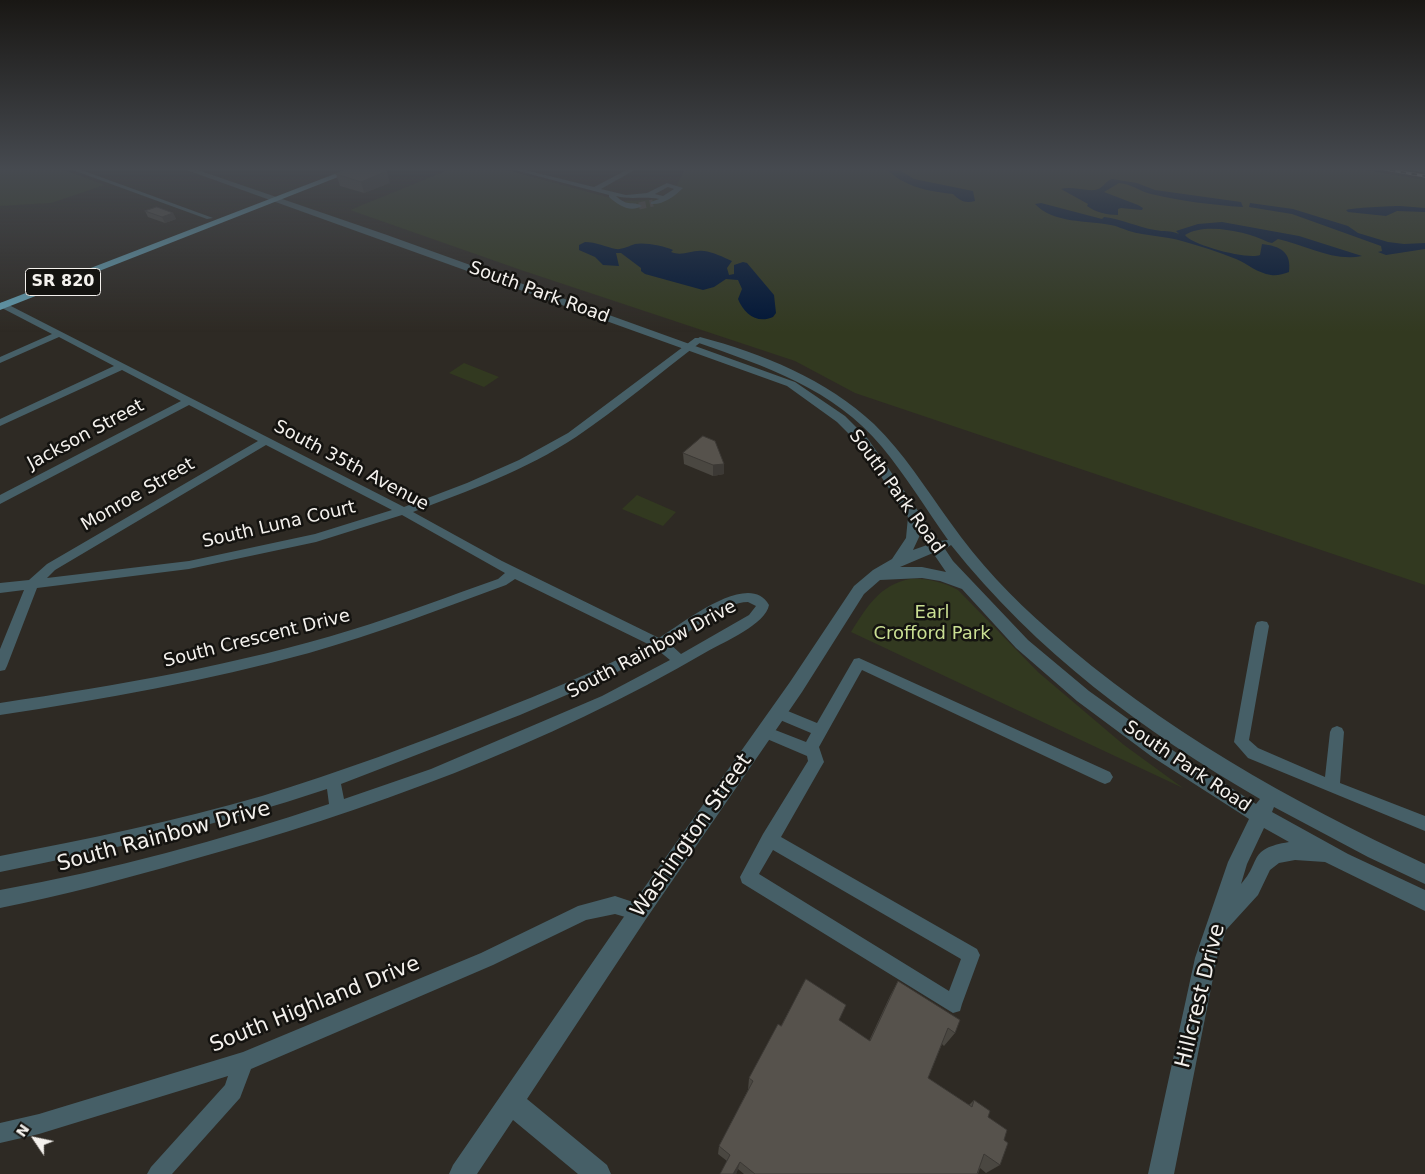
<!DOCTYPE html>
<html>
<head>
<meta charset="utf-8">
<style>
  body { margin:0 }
  #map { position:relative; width:1425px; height:1174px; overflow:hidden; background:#2e2a24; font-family:"DejaVu Sans",sans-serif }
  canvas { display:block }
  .north { position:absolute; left:10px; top:1114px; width:50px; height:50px; -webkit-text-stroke:4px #141310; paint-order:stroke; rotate:304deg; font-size:14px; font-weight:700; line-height:20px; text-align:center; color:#f4f1ed }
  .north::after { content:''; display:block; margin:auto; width:18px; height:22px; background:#f4f1ed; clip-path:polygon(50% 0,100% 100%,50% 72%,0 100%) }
</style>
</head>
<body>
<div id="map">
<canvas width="1425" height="1174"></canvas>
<div class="north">N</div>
</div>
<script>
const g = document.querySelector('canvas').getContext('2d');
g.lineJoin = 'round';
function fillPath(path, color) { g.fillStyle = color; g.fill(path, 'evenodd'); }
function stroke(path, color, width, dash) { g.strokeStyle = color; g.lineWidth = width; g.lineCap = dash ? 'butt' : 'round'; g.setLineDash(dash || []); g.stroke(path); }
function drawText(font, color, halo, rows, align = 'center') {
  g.font = font + ' "DejaVu Sans",sans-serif'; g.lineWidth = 5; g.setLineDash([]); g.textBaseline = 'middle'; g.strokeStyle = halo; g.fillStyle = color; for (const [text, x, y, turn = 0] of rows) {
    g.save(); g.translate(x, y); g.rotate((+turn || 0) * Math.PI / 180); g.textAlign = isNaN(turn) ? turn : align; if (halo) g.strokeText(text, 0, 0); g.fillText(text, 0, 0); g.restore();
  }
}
fillPath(new Path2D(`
  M 0,168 L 59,168 L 105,185 L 51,203 L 0,206 Z
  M 453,168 L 500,168 L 622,201 L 670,199 L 685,168 L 1355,168 L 1425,180 L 1425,585 L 855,393 L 795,361 L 521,270 L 350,210 Z
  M 464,363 L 499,377 L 484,387 L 449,373 Z
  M 637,495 L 676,512 L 663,526 L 622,509 Z
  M 910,579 C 928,578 942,582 958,590 L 1038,672 L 1124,745 L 1183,788 L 851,632 C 867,607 879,585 910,579 Z`), '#323920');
fillPath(new Path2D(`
  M 885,168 L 897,168 L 914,179 L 973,191 L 975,201 C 965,204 959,200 953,194 C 926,191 905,187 885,168 Z
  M 1112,179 L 1137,183 L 1155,190 L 1241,202 L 1243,207 C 1211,205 1182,201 1151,194 C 1139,191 1132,184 1119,183 L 1104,192 L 1138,205 L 1143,208 L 1142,210 L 1121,208 L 1118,209 L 1118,215 C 1107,215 1095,212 1087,206 L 1088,204 L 1061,189 C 1071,186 1084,191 1095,190 C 1103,189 1105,181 1112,179 Z
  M 1041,203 L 1102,219 L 1104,217 C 1122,219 1137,227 1155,230 C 1164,232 1170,230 1179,234 L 1176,231 L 1198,224 L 1222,222 L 1299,236 L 1362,256 C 1334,262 1305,245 1278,239 L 1272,243 L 1268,242 C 1247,232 1206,222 1185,235 C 1192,245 1247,260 1260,255 L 1262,244 C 1280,246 1292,252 1289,272 C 1283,274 1277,276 1271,275 C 1257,273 1248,264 1236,259 C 1219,252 1200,246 1182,241 C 1165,236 1146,236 1129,231 C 1123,229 1117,226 1111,225 C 1087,220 1054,224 1035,204 Z
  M 1250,203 L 1293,209 L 1348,226 L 1358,233 L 1388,242 L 1404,244 L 1425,243 L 1425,249 L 1386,255 L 1378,252 L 1382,251 L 1381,246 L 1292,214 L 1249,207 Z
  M 1400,206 L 1425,208 L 1425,212 L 1397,211 L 1386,216 L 1348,212 L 1346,210 C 1350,208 1392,206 1400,206 Z
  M 585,242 C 596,242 606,247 616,249 C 621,250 629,246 635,244 C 644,242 665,246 673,250 L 671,252 C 683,257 692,249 704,251 C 713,252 723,257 732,261 L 727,268 L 729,275 L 734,274 L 734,265 L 743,262 L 747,263 L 774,295 L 776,313 L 773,317 C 757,324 744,314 738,299 L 742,289 L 738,280 L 726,279 L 714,287 L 703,290 L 645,274 L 641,271 L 641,268 L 621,253 L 616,253 L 619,266 L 603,265 L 595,257 L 579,250 L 579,245 Z`), '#001637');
stroke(new Path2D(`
  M 639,206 L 653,203`), '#4c4842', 7, [7, 4]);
fillPath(new Path2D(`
  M 67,168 L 76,168 L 213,218 L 207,219 Z
  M 507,168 L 517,168 L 594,187 L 630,168 L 638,168 L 601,189 L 626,195 L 647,193 L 667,183 L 683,188 C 675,196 663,205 651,204 L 651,202 L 659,199 C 644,196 630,200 616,196 C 629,208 632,200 642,206 C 630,213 618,205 609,197 L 609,195 ZM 668,187 L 674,189 L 663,196 L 655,194 Z
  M 1405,168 L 1425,169 L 1425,173 L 1406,169 Z
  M 3,302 L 404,507 L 467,483 L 519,460 L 568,433 L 695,338 L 701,338 L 701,342 C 660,373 619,408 576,437 C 526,470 468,491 413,512 L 502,561 L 659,638 C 681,625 749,569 769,605 C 766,624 724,642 708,651 C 548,745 366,812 187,861 C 125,879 64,895 0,908 L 0,890 C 111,870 222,840 329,804 L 327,789 C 220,825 110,850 0,872 L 0,856 C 88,839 176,821 262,796 C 340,772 416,744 493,713 C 545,692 598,671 648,644 L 515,579 L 506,585 C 441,609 376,634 309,653 C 207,681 104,699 0,715 L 0,703 C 118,685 237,665 351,630 C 401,615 449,596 498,579 L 505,573 L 402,515 L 316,542 L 189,569 L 37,588 L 7,666 L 5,670 L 0,671 L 0,649 L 24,590 L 0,593 L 0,583 L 29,580 L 47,564 L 258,441 L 189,405 L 0,504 L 0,495 L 181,401 L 122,370 L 0,426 L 0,419 L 114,366 L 59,337 L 0,363 L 0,357 L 52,334 L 0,307 L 0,303 ZM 266,445 L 392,510 L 315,534 L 189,561 L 47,578 L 55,570 ZM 748,602 L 756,606 L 749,615 L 681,654 L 670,644 C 691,632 724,602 748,602 ZM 659,651 L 670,660 L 602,696 L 431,769 L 344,799 L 341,784 L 520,715 L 599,681 Z
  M 1262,621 L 1267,622 L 1269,626 L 1249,740 L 1258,748 L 1325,777 L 1330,732 L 1332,728 L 1337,726 L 1342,728 L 1344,732 L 1340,783 L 1425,816 L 1425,831 L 1248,758 L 1234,742 L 1255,626 L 1257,622 Z
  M 859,658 L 1110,772 L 1113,777 L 1110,782 L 1105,784 L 1100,782 L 862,670 L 819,747 L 824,762 L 821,767 L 781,837 L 977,949 L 980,955 L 962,1004 L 960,1011 L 953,1013 L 742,883 L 740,877 L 763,834 L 808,761 L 807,756 L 760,736 L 758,732 L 760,728 L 765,726 L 806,742 L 811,733 L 773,717 L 771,713 L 773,709 L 778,707 L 817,723 L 854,659 ZM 773,850 L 961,959 L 949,991 L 759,874 Z
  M 615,896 L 645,906 L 648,912 L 645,918 L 639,921 L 615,914 L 586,920 L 493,965 L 251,1069 L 240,1098 L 172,1174 L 147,1174 L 151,1167 L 225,1085 L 228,1076 L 39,1134 L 0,1143 L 0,1123 L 39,1114 L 243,1052 L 481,953 L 578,906 Z`), '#465f67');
fillPath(new Path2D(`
  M 181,168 L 192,168 L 387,235 L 795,382 L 845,416 L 868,439 L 939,541 L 948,540 C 926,509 906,476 882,447 C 834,389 765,366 696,342 L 695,340 L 700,337 C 762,353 827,380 874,424 C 904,453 926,489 950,522 C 978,562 1012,598 1049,630 C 1161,729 1290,801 1425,864 L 1425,884 L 1368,857 L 1274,807 L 1272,812 L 1348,854 L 1425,890 L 1425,911 L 1325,862 L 1295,860 L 1279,863 L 1270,870 L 1258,895 L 1226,930 L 1217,958 L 1174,1174 L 1148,1174 L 1195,958 L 1228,862 L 1249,819 L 1151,756 L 1077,701 L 1016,648 L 962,589 L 940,581 L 922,578 L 880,580 L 864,594 L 802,692 L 646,919 L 527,1099 L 607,1165 L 611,1174 L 578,1174 L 513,1120 L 477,1174 L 449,1174 L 453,1165 L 632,905 L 790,682 L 854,586 L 873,570 L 892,559 L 906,538 L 908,517 L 860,445 L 837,422 L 787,386 ZM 920,535 L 927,545 L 913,550 ZM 951,545 C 1036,652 1143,731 1260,799 L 1256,804 L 1163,744 L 1089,691 L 1028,640 L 953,561 L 945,549 ZM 933,553 L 946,572 L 922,567 L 900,567 ZM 1264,828 L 1289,842 C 1247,849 1262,861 1241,884 L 1247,864 Z`), '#465f67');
fillPath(new Path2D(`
  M 350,168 L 361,168 L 0,310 L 0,303 Z`), '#629caf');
const rail = new Path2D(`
  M 1379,168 L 1425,176`);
stroke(rail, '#cbc8c4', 3);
stroke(rail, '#141310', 2, [5.5]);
fillPath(new Path2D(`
  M 336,174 L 390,183 L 364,193 L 340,186 Z
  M 145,211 L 173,213 L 176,219 L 165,223 L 148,217 Z
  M 683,453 L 724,464 L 724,474 L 713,476 L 684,464 Z
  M 898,981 L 955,1033 L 944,1046 L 942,1044 L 928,1078 L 969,1105 L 974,1100 L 988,1117 L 1004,1140 L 1000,1165 L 986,1173 L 980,1168 L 978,1174 L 744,1174 L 738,1169 L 736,1174 L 720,1174 L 727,1161 L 718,1154 L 719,1146 L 748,1090 L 749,1078 L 781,1026 L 839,1020 L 869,1041 L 890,996 Z`), '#4a4741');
fillPath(new Path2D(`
  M 387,171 L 390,183 L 364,193 L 361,182 Z
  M 173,213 L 176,219 L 165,223 L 162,217 Z
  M 724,464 L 724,474 L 713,476 L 713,465 Z
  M 740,1162 L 738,1169 L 736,1174 L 733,1174 Z`), '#3c3935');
const building = new Path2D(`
  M 352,168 L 375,168 L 387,171 L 361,182 L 336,174 Z
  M 157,207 L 173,213 L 162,217 L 145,211 Z
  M 703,436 L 715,441 L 724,464 L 713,465 L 683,453 Z
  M 806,979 L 846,1005 L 839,1020 L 870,1041 L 898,981 L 960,1020 L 955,1033 L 948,1028 L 928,1078 L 972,1107 L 974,1100 L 990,1111 L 988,1117 L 1007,1130 L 1004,1140 L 1008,1143 L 1000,1165 L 984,1154 L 977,1174 L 755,1174 L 740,1162 L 733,1174 L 720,1174 L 730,1155 L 719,1146 L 753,1081 L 749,1078 L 778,1024 L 781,1026 Z`);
fillPath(building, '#56524c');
stroke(building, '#3c3935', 1);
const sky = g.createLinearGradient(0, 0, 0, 332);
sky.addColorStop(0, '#191714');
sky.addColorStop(0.51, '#464a50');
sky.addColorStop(1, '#464a5000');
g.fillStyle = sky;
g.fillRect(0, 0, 1425, 332);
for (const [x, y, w] of [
  [63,282,75]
]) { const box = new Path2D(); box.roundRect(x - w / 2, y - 13.5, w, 27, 4); g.fillStyle = '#141310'; g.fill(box); stroke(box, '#f4f1ed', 1); }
drawText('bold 16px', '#f4f1ed', null, [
  ["SR 820",63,282]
]);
drawText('18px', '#f4f1ed', '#141310', [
  ["South Park Road",539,293,20],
  ["Jackson Street",86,435,-28],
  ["South 35th Avenue",351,466,28],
  ["South Park Road",896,492,54],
  ["Monroe Street",138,495,-30],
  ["South Luna Court",279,525,-13],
  ["South Crescent Drive",257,639,-14],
  ["South Rainbow Drive",652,650,-28],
  ["South Park Road",1187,767,34]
]);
drawText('18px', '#cadf93', '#141310', [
  ["Earl",932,613],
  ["Crofford Park",932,634]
]);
drawText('21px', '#f4f1ed', '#141310', [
  ["Washington Street",692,836,-55],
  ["South Rainbow Drive",164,837,-15],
  ["Hillcrest Drive",1201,996,-76],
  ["South Highland Drive",315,1005,-22]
]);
</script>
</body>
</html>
